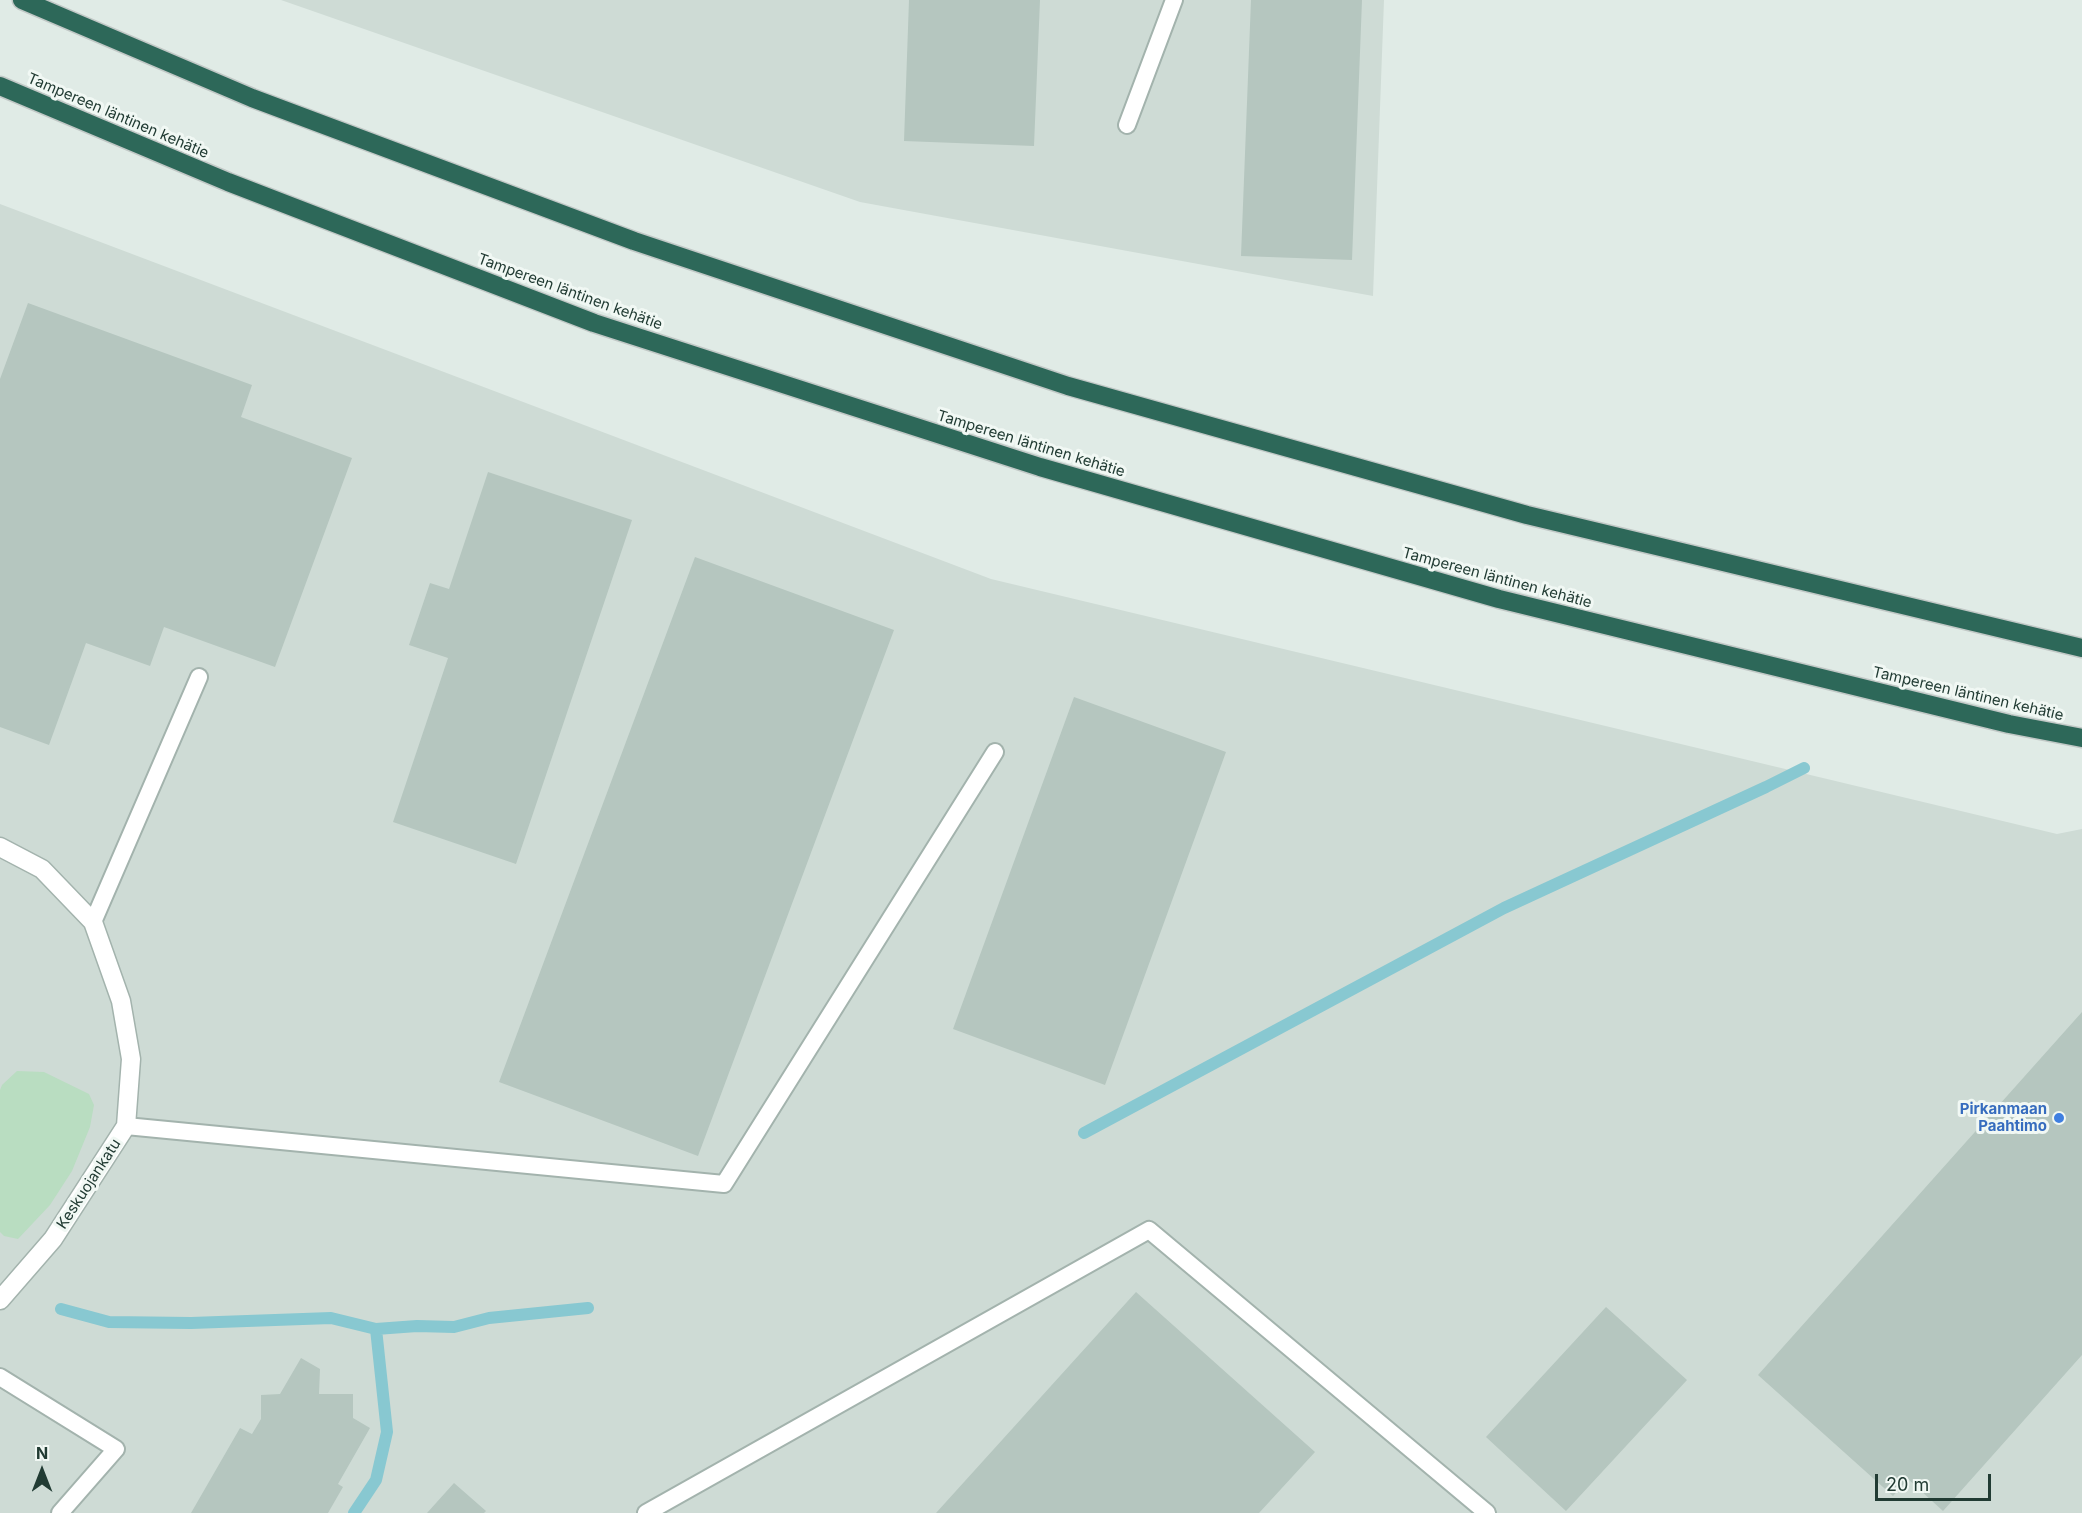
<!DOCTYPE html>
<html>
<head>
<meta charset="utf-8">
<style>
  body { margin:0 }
  #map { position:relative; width:2082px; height:1513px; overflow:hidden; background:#e0ebe6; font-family:Inter,sans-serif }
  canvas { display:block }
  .north { position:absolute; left:12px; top:1441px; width:60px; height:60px; -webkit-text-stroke:4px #f1f8f4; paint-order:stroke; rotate:0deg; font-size:16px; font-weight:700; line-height:24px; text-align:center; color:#213b33 }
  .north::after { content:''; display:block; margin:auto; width:21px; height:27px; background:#213b33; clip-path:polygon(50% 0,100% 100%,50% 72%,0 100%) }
  .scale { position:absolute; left:1875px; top:1474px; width:116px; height:27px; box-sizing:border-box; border:3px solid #213b33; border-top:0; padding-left:8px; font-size:18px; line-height:21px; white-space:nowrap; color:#213b33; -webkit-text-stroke:4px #f1f8f4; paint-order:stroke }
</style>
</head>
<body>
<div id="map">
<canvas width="2082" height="1513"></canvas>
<div class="north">N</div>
<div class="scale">20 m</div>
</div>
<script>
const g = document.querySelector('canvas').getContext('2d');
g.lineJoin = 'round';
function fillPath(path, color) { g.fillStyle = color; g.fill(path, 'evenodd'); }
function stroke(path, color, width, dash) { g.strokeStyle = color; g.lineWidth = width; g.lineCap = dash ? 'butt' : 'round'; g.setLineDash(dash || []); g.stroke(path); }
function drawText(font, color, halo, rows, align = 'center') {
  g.font = font + ' Inter,sans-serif'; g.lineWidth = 6; g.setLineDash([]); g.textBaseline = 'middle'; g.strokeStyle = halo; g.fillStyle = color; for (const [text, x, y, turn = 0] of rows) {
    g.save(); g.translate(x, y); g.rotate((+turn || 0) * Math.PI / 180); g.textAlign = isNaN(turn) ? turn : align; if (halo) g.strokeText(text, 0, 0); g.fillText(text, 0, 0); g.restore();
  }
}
fillPath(new Path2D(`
  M 281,0 L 1384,0 L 1373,296 L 860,202 Z
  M 0,204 L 991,579 L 2057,834 L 2082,829 L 2082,1513 L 0,1513 Z`), '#cedbd5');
fillPath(new Path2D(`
  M 17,1071 L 44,1072 L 89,1094 L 94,1105 L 90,1127 L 72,1171 L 50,1205 L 18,1239 L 4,1236 L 0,1232 L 0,1090 L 2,1085 Z`), '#b9ddc1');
stroke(new Path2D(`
  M 1084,1133 L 1504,908 L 1766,787 L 1804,768
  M 61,1309 L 109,1322 L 191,1323 L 331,1318 L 376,1329 L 417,1326 L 454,1327 L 489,1318 L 588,1308
  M 354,1513 L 376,1480 L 387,1432 L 376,1329`), '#88c8d1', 12);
fillPath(new Path2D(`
  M 909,0 L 1040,0 L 1034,146 L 904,141 Z
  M 1251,0 L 1362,0 L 1352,260 L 1241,256 Z
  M 28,303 L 252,385 L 241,417 L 352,458 L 275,667 L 164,627 L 150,666 L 86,643 L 49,745 L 0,727 L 0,379 Z
  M 488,472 L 632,520 L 516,864 L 393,822 L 448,658 L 409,645 L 430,583 L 449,589 Z
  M 695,557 L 894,630 L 698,1156 L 499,1082 Z
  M 1074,697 L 1226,752 L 1105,1085 L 953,1029 Z
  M 2082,1012 L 2082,1355 L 1943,1511 L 1908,1479 L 1893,1496 L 1758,1375 Z
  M 1136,1292 L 1315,1452 L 1259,1513 L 936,1513 Z
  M 1606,1307 L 1687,1380 L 1566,1511 L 1486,1437 Z
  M 301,1358 L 320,1369 L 319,1394 L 353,1394 L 353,1418 L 370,1428 L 338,1484 L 343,1487 L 328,1513 L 191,1513 L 240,1428 L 252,1434 L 261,1419 L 261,1395 L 280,1394 Z
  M 454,1483 L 486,1511 L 484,1513 L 427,1513 Z`), '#b5c6bf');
const lane = new Path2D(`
  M 1127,125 L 1174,0
  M 93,922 L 199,677
  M 126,1126 L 724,1184 L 995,752
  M 0,1377 L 116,1449 L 60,1513
  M 646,1513 L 1149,1230 L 1487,1513`);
const street = new Path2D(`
  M 0,847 L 42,869 L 93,922 L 121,1001 L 131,1059 L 126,1126 L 53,1239 L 0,1300`);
const highway = new Path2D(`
  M 22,0 L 252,98 L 634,241 L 1068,386 L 1527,515 L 2082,648
  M 0,86 L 228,182 L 594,323 L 1040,467 L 1499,599 L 2009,724 L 2082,738`);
stroke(lane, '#a3b3ad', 20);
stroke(street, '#a3b3ad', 21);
stroke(highway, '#c1c8c6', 21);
stroke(lane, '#fff', 16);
stroke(street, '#fff', 18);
stroke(highway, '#2d6859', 18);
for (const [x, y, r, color] of [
  [2059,1118,6,"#3f7fe0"]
]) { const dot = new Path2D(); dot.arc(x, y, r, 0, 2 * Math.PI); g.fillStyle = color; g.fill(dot); stroke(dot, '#f1f8f4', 2); }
drawText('15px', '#213b33', '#f1f8f4', [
  ["Tampereen läntinen kehätie",118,116,23],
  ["Tampereen läntinen kehätie",570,292,20],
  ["Tampereen läntinen kehätie",1031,444,17],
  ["Tampereen läntinen kehätie",1497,578,15],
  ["Tampereen läntinen kehätie",1968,694,13],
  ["Keskuojankatu",89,1184,-57]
]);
drawText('bold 15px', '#366cbe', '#f1f8f4', [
  ["Pirkanmaan",2047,1109],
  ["Paahtimo",2047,1126]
], 'right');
</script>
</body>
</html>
